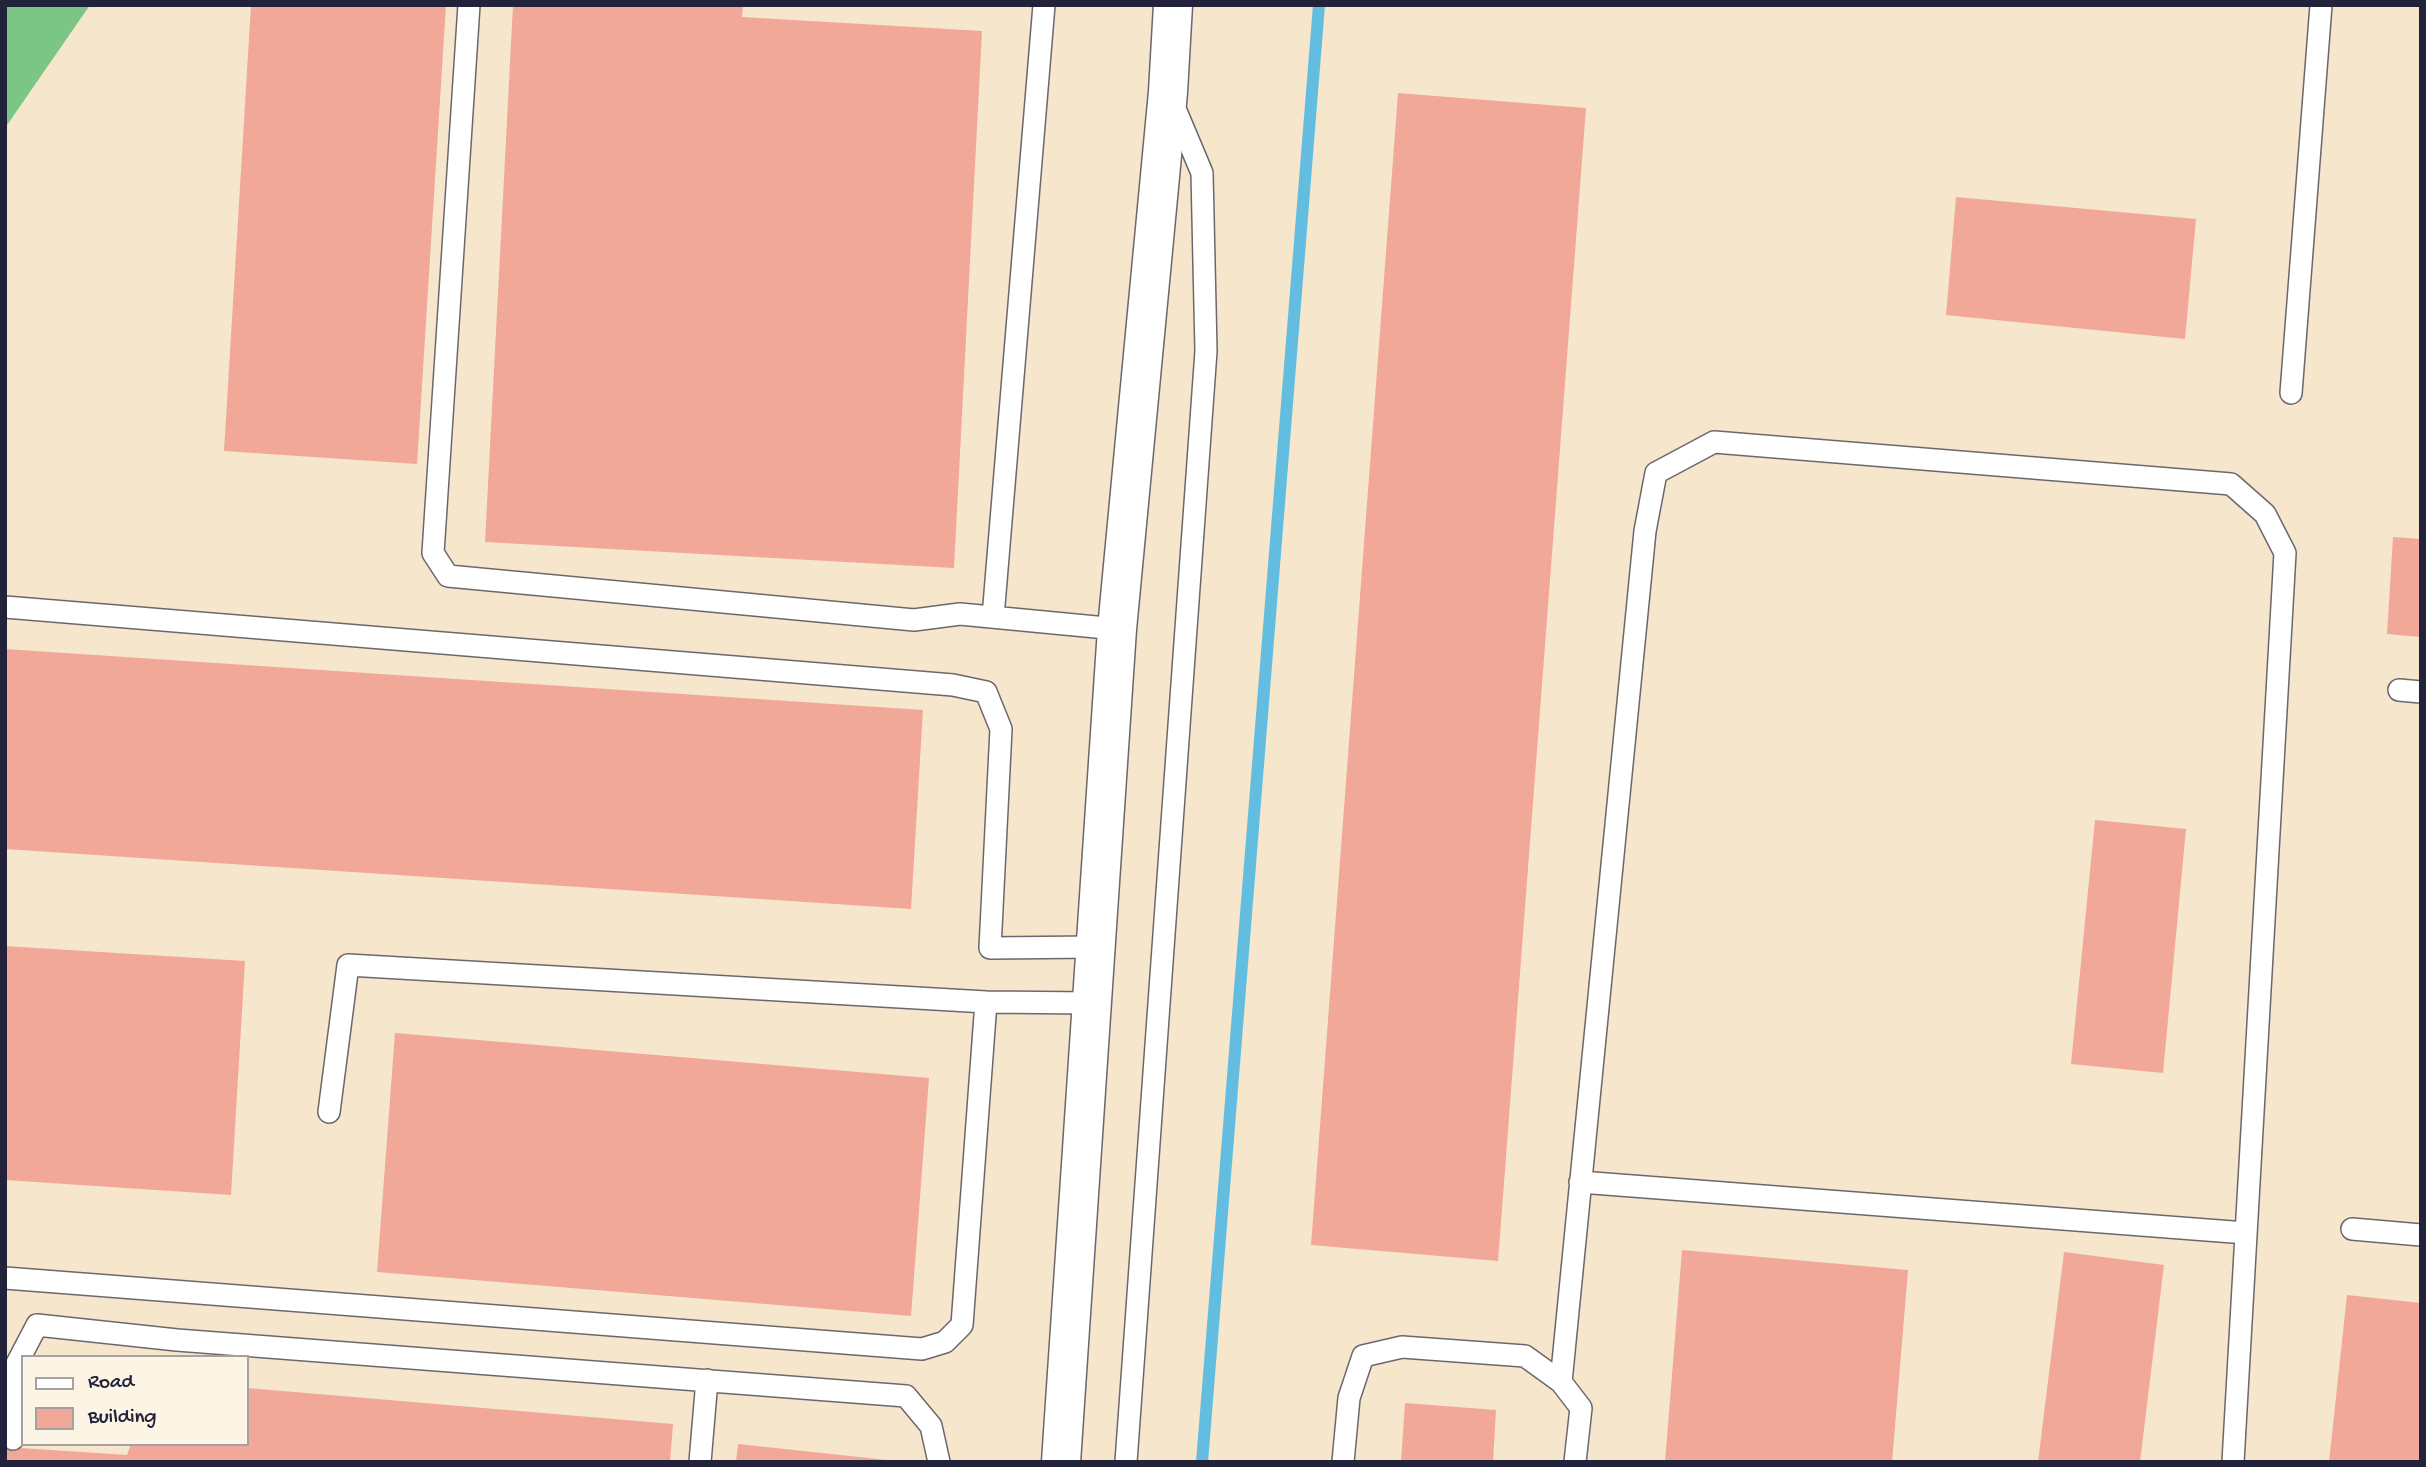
<!DOCTYPE html>
<html>
<head>
<meta charset="utf-8">
<style>
  body { margin:0 }
  #map { position:relative; width:2426px; height:1467px; overflow:hidden; background:#f5e6cc; font-family:"Gochi Hand",sans-serif }
  canvas { display:block }
  .frame { position:absolute; inset:0; border:7px solid #22223b; pointer-events:none }
  .legend { position:absolute; left:21px; top:1355px; width:228px; height:91px; box-sizing:border-box; background:#fcf5e5; border:2px solid #a5a1a1; margin:0; padding:9px 12px; list-style:none; font-size:21px; color:#22223b }
  .legend li { display:flex; align-items:center; gap:14px; height:35px }
  .legend b { width:35px; border:2px solid #a5a1a1 }
</style>
</head>
<body>
<div id="map">
<canvas width="2426" height="1467"></canvas>
<div class="frame"></div>
<ul class="legend">
<li><b style="height:9px;background:#fff"></b>Road</li>
<li><b style="height:19px;background:#f2a899"></b>Building</li>
</ul>
</div>
<script>
const g = document.querySelector('canvas').getContext('2d');
g.lineJoin = 'round';
function fillPath(path, color) { g.fillStyle = color; g.fill(path, 'evenodd'); }
function stroke(path, color, width, dash) { g.strokeStyle = color; g.lineWidth = width; g.lineCap = dash ? 'butt' : 'round'; g.setLineDash(dash || []); g.stroke(path); }
fillPath(new Path2D(`
  M 5,5 L 90,5 L 5,128 Z`), '#7bc685');
stroke(new Path2D(`
  M 1202,1462 L 1319,5`), '#62bde0', 12);
fillPath(new Path2D(`
  M 251,5 L 446,5 L 417,464 L 224,451 Z
  M 513,5 L 743,5 L 742,17 L 982,31 L 954,568 L 485,542 Z
  M 1398,93 L 1586,108 L 1498,1261 L 1311,1245 Z
  M 1956,197 L 2196,219 L 2185,339 L 1946,315 Z
  M 2393,537 L 2421,539 L 2421,637 L 2387,634 Z
  M 5,649 L 923,710 L 911,909 L 5,849 Z
  M 2095,820 L 2186,829 L 2163,1073 L 2071,1064 Z
  M 5,946 L 245,961 L 231,1195 L 5,1180 Z
  M 395,1033 L 929,1078 L 911,1316 L 377,1272 Z
  M 1682,1250 L 1908,1270 L 1892,1462 L 1665,1462 Z
  M 2064,1252 L 2164,1265 L 2140,1462 L 2038,1462 Z
  M 2347,1295 L 2421,1303 L 2421,1462 L 2329,1462 Z
  M 247,1388 L 673,1424 L 670,1462 L 5,1462 L 5,1447 L 127,1455 L 131,1444 L 247,1444 Z
  M 1405,1403 L 1496,1410 L 1493,1462 L 1401,1462 Z
  M 738,1444 L 887,1460 L 887,1462 L 736,1462 Z`), '#f2a899');
const lane = new Path2D(`
  M 469,5 L 433,553 L 448,576 L 914,620 L 960,614 L 1117,629
  M 2291,393 L 2321,5
  M 5,607 L 953,685 L 986,692 L 1001,729 L 990,948 L 1096,947
  M 993,617 L 1044,5
  M 2399,690 L 2421,692
  M 329,1112 L 348,965 L 986,1002 L 1092,1003
  M 1580,1182 L 2246,1233
  M 2352,1229 L 2421,1235
  M 5,1278 L 922,1349 L 945,1342 L 962,1325 L 986,1002
  M 1561,1382 L 1645,531 L 1656,473 L 1714,442 L 2231,484 L 2265,514 L 2285,553 L 2233,1462
  M 13,1439 L 14,1369 L 37,1325 L 177,1340 L 906,1396 L 931,1426 L 939,1462
  M 700,1462 L 707,1380
  M 1126,1462 L 1206,351 L 1202,173 L 1173,104
  M 1343,1462 L 1349,1398 L 1363,1356 L 1402,1347 L 1525,1356 L 1561,1382 L 1581,1408 L 1575,1462`);
const street = new Path2D(`
  M 1061,1462 L 1117,629 L 1168,92 L 1173,5`);
stroke(lane, '#6c676e', 24);
stroke(street, '#6c676e', 41);
stroke(lane, '#fff', 21);
stroke(street, '#fff', 38);
</script>
</body>
</html>
